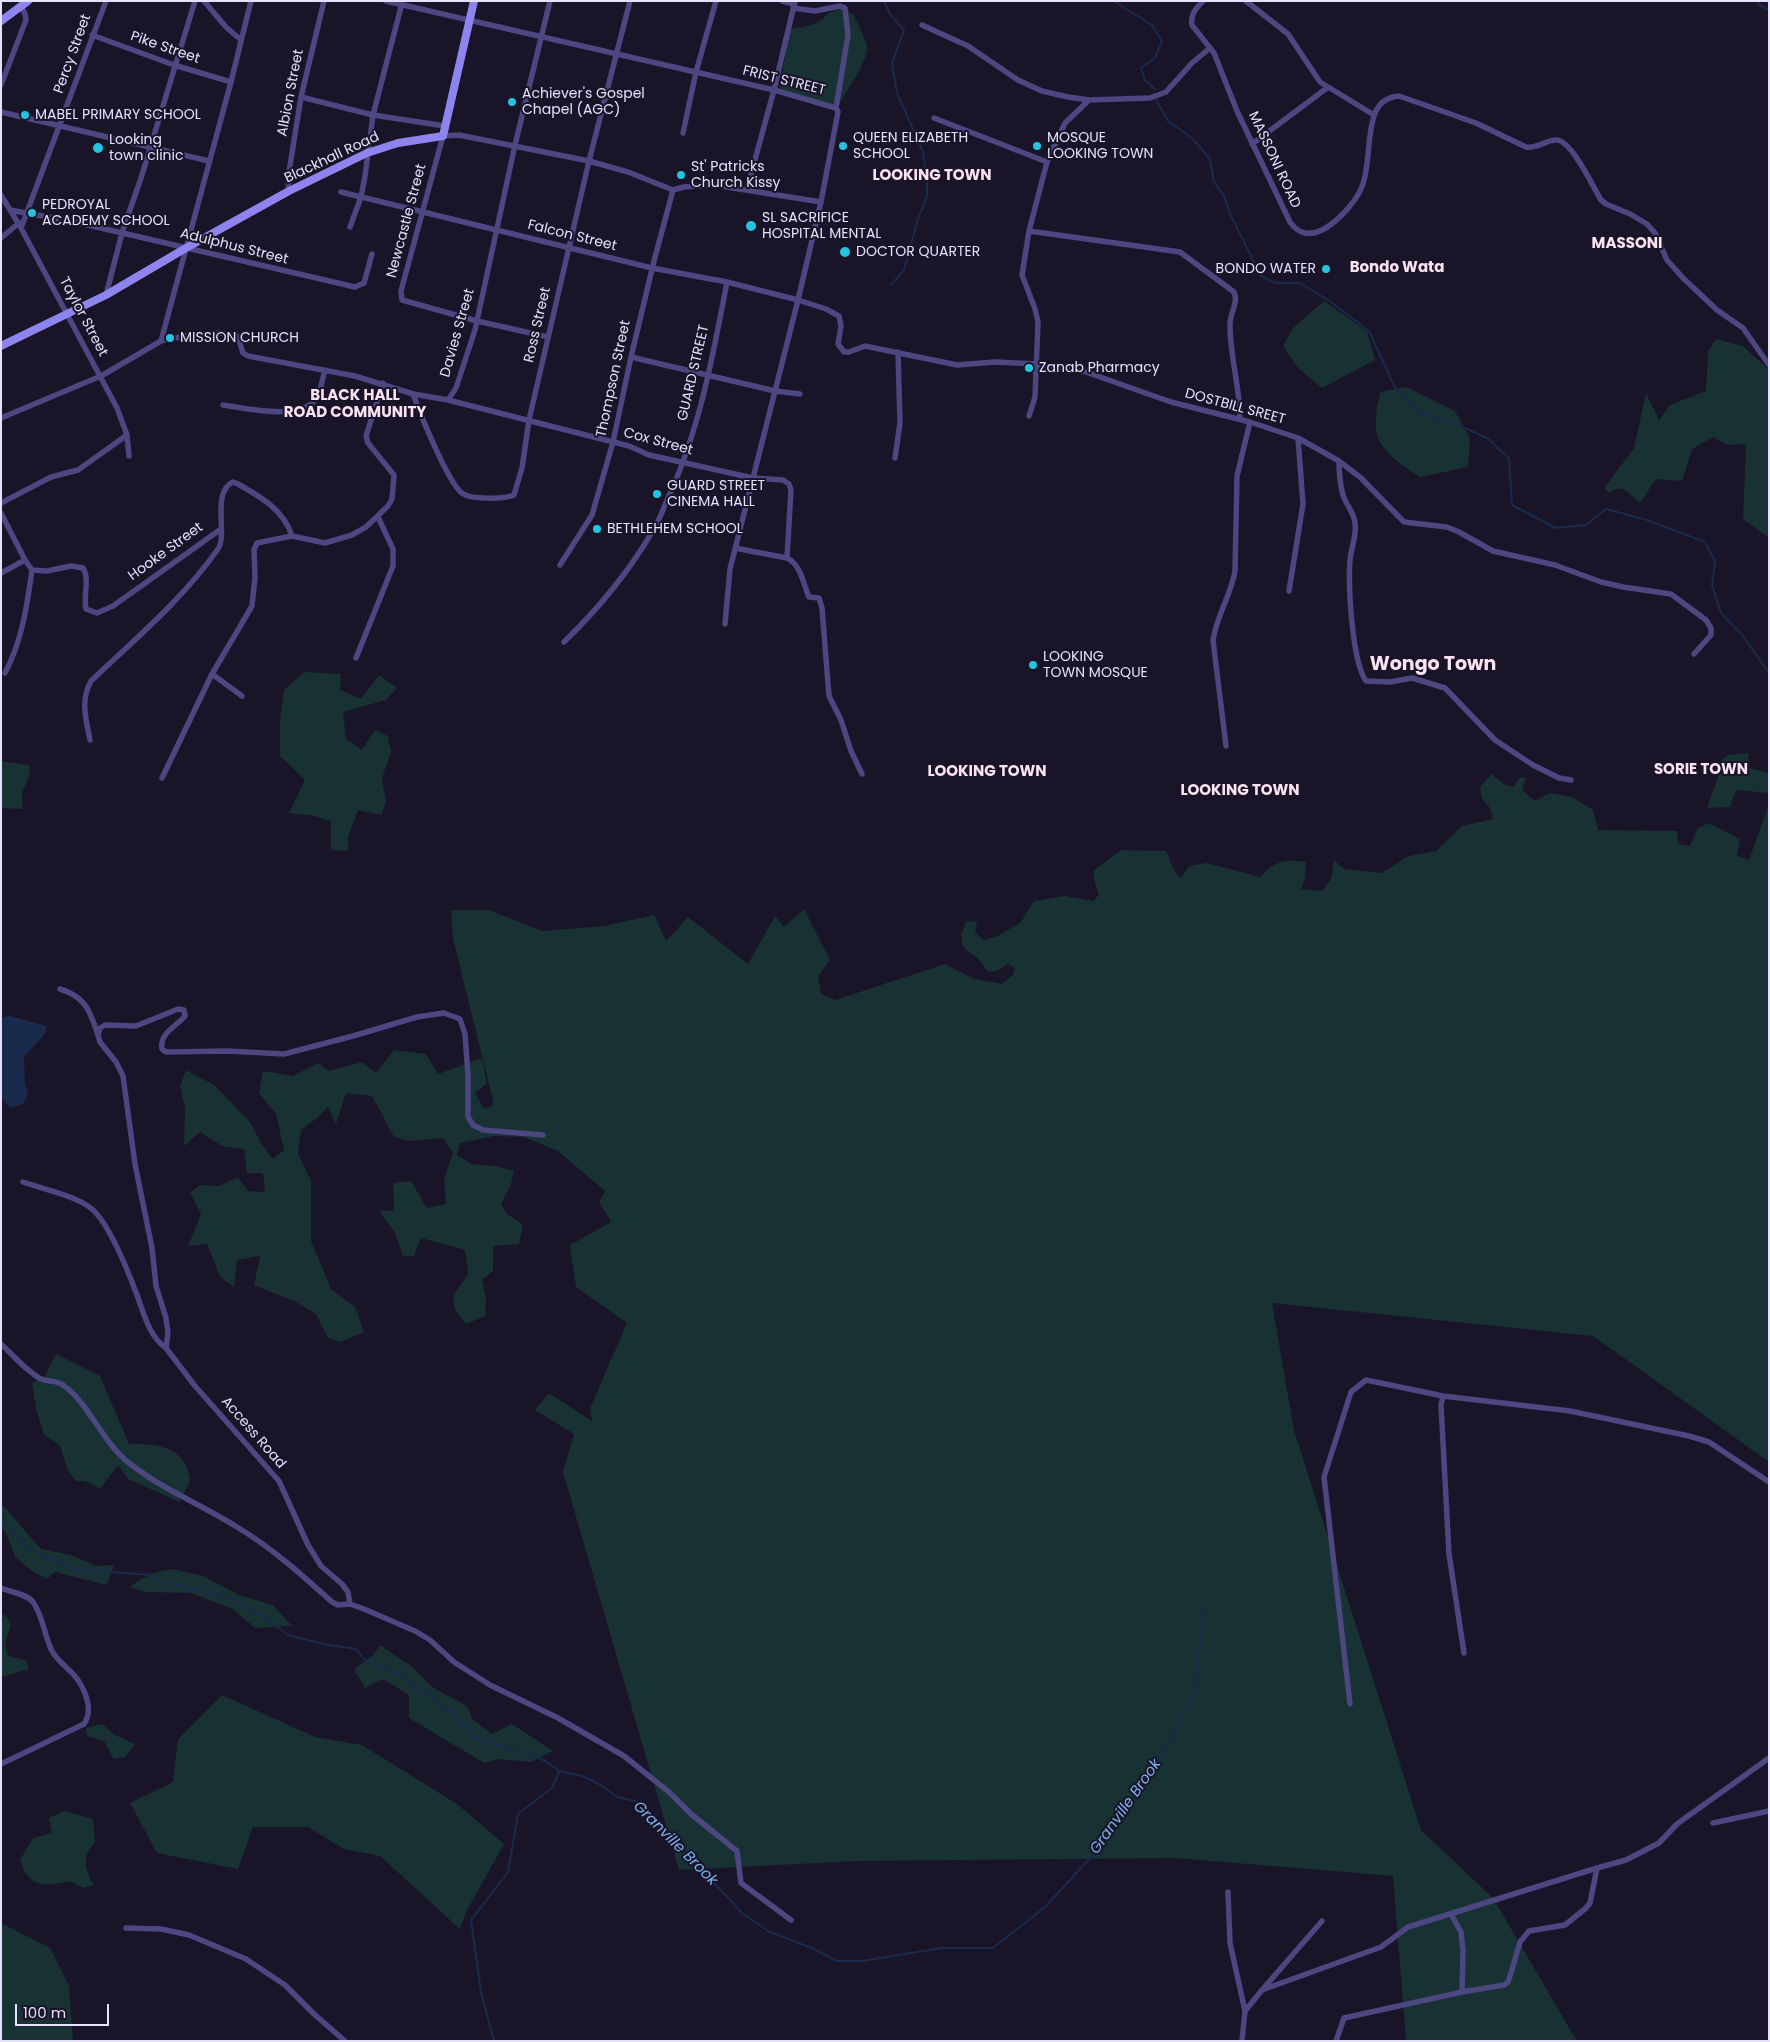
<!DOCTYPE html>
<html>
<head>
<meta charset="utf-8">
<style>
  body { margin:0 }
  #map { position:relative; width:1770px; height:2042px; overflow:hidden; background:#191428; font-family:Poppins,sans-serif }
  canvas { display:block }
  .frame { position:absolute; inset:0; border:2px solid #e5e0fb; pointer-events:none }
  .scale { position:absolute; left:15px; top:2004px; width:94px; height:22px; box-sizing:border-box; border:2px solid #e5e0fb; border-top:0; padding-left:6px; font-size:15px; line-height:18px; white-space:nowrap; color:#e5e0fb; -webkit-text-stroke:4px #191428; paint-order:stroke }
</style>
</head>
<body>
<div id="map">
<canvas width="1770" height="2042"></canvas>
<div class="frame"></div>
<div class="scale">100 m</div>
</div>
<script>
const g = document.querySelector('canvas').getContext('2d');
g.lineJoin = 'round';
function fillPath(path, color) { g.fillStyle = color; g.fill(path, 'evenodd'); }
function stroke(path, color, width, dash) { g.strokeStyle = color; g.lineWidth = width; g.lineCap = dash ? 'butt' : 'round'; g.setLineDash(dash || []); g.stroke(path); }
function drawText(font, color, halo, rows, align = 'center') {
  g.font = font + ' Poppins,sans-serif'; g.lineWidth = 4; g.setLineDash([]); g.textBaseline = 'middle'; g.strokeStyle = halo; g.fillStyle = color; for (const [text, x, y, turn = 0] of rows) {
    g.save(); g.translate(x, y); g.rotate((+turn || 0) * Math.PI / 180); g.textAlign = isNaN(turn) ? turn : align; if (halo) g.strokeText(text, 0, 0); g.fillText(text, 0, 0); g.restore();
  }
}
fillPath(new Path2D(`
  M 842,9 L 853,14 C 856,20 867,42 867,46 C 869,61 846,91 838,106 L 779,90 L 790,29 C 799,28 809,26 818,22 C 830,15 825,12 842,9 Z
  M 1324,301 L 1367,331 L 1375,360 L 1322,388 L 1297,367 L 1283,346 L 1293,328 Z
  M 1716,339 L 1743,346 L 1769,370 L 1769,538 L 1743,519 L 1746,444 L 1728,445 L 1713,437 L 1692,449 L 1682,481 L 1656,479 L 1640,503 C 1627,493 1623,482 1609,493 L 1604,488 L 1634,448 L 1646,393 L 1659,420 L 1670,405 L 1706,391 L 1708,352 Z
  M 1406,387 L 1455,411 L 1470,438 L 1468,467 L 1420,477 C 1402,465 1376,450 1376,426 C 1375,415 1378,403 1380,392 Z
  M 304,672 L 341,674 L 340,690 L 361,699 L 379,675 L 397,688 L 386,700 L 343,712 L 346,739 L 362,750 L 375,730 L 388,736 L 391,752 L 382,778 L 386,802 L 381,815 L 358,810 L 348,837 L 348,851 L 331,850 L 331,821 L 310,815 L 289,813 L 305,780 L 280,756 L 280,721 L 284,690 Z
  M 1748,753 L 1750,768 L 1769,773 L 1769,793 L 1736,790 L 1730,807 L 1707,808 L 1719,774 L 1711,769 L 1728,755 Z
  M 1,761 L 29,765 L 30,774 L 22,793 L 23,809 L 1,808 Z
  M 1491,774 L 1506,785 L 1514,787 L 1519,778 L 1526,777 L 1522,790 L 1535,801 L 1550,793 L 1572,797 L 1593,810 L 1598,830 L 1677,831 L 1678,844 L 1690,846 L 1698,828 L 1709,823 L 1740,839 L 1737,856 L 1749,860 L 1769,804 L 1769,1462 L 1593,1336 L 1272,1303 L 1294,1430 L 1421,1830 L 1493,1898 L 1577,2041 L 1406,2041 L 1393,1876 L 1175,1858 L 856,1861 L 679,1870 L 563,1472 L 574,1434 L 535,1410 L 549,1393 L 592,1421 L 590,1408 L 627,1323 L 576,1287 L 570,1245 L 611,1222 L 599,1202 L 605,1191 L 558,1151 L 524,1137 L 494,1136 L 460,1143 L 457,1155 L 472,1164 L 496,1166 L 514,1171 L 511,1184 L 501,1204 L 506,1213 L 523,1225 L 519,1244 L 493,1246 L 493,1271 L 482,1280 L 486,1299 L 485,1316 L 466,1324 L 455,1309 L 453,1296 L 468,1274 L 465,1250 L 421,1238 L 414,1256 L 403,1256 L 394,1231 L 379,1211 L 394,1211 L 393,1183 L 411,1181 L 427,1208 L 446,1204 L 444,1179 L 453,1153 L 443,1138 L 409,1141 L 394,1137 L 372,1096 L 346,1093 L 336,1124 L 328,1107 L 317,1118 L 301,1130 L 298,1154 L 311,1181 L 311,1241 L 331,1289 L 355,1307 L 364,1332 L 340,1342 L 328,1338 L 316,1314 L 294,1301 L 254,1285 L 260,1256 L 237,1260 L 234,1287 L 220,1277 L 207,1244 L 188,1246 L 201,1214 L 190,1193 L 200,1185 L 219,1186 L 238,1177 L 248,1191 L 265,1192 L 263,1173 L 247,1173 L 244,1149 L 222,1146 L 200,1132 L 184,1146 L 185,1108 L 180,1086 L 186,1070 L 214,1085 L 250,1122 L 261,1143 L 273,1159 L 284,1150 L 276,1114 L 259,1093 L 263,1071 L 293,1076 L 318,1063 L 329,1071 L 362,1062 L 376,1073 L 394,1050 L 426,1054 L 438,1074 L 482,1058 L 487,1083 L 475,1093 L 484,1109 L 493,1106 L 493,1100 L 453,939 L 451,910 L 489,910 L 542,931 L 604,926 L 654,915 L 666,941 L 688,917 L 748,964 L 775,916 L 784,927 L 804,909 L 830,960 L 818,976 L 821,994 L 835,1000 L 945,964 L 974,979 L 1002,984 L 1013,975 L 1015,968 L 1008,964 L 997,971 L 988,972 L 979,959 L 963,947 L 961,935 L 966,921 L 977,922 L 975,932 L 983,940 L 998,936 L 1021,922 L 1034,901 L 1065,896 L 1094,901 L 1099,894 L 1095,883 L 1093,871 L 1121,850 L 1166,851 C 1171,861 1172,870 1181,878 L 1189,866 L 1207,863 L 1260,877 C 1276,860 1284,859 1306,862 L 1305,878 L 1301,889 L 1322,891 L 1331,879 L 1334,860 L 1344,869 L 1382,873 L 1408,856 L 1436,851 L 1462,826 L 1493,819 L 1490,808 L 1482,799 L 1480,787 Z
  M 56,1354 L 100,1376 L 129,1444 C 148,1444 172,1444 184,1462 C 188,1467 189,1476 190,1481 L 180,1502 L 128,1479 L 118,1465 L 100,1489 L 85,1481 L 76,1481 L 68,1471 L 60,1446 L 44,1434 L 36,1409 L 32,1383 L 45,1376 Z
  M 1,1503 L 41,1549 L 71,1555 L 96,1566 L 114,1565 L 107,1585 L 55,1572 L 47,1579 L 33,1572 L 15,1557 L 6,1533 L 1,1527 Z
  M 173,1569 L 203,1576 L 239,1595 L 273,1605 L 292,1626 L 255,1628 L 233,1609 L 191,1593 L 144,1592 L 130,1587 C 143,1577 157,1570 173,1569 Z
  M 1,1613 L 7,1617 L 11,1625 L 5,1643 L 8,1656 L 26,1660 L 29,1669 L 2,1677 Z
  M 380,1645 L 411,1666 L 432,1687 L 467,1706 L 472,1719 L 492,1734 L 512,1724 L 553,1751 L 531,1762 L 499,1759 L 484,1763 L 409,1718 L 409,1695 L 383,1679 L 365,1688 L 354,1669 L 373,1655 Z
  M 222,1695 L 315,1737 L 362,1745 L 457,1804 L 504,1844 L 466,1912 L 460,1929 L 380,1856 L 344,1849 L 308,1827 L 253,1827 L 238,1869 L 157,1853 L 130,1803 L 173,1782 L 178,1739 Z
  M 102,1724 L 115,1735 L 135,1744 L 125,1757 L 114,1759 L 104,1741 L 87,1736 L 86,1728 Z
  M 64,1811 L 93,1819 L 95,1842 C 81,1857 85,1869 94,1885 L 83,1888 L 70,1881 C 44,1887 29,1888 20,1860 L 33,1838 L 52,1833 L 49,1818 Z
  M 1,1923 L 50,1948 L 69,1986 L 73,2041 L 1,2041 Z`), '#183132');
fillPath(new Path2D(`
  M 10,1016 L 47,1026 L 44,1035 L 24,1057 L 25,1084 L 28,1094 L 23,1104 L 11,1108 L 1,1098 L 1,1018 Z`), '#192a4d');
stroke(new Path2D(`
  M 884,1 L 890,14 L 904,30 L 892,63 L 897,93 L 923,152 L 927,181 L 927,196 L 918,219 L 904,270 L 891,285
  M 1113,1 L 1152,25 L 1162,41 L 1155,58 L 1141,68 L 1145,80 L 1155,89
  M 1757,1 L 1759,5 L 1769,10
  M 1156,100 L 1168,121 L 1193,139 L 1210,159 L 1214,182 L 1224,196 L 1231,216 L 1261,276 L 1275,283 L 1300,283 L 1331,302 L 1369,331 L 1395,388 L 1422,414 L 1454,423 L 1487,438 L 1509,458 L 1512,505 L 1556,528 L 1586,525 L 1606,509 L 1647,520 L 1705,542 L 1715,561 L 1712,585 L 1721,613 L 1742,635 L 1769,673
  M 1,1518 L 25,1545 L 41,1555 L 75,1569 L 150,1575 L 163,1582 L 218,1594 L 233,1599 L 249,1610 L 264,1617 L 288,1635 L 323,1644 L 356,1649 L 367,1663 L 377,1665 L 401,1675 L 413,1686 L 432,1696 L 443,1707 L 454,1713 L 477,1738 L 489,1743 L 528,1753 L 547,1762 L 559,1771 L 582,1776 L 601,1785 L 617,1797 L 635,1801 L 654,1820 L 674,1848 L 692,1859 L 742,1913 L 768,1931 L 814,1949 L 837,1961 L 862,1961 L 942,1948 L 993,1948 L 1045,1907 L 1103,1844 L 1155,1769 L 1195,1692 L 1204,1610
  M 494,2041 L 481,1992 L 471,1920 L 508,1872 L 518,1814 L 552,1788 L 559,1772`), '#192a4d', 2);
stroke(new Path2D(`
  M 204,1 L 226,27 L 241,40
  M 386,1 L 774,90 L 836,108 L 838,112 L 821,202 L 798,300 L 730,569 L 725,624
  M 782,1 L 794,4
  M 1203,1 C 1196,8 1190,15 1192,25 L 1214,53 L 1237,111 L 1290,222 C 1294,227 1298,232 1305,233 C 1326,237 1357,203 1363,184 C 1370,162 1367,137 1374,116 C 1378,103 1387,97 1399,96 L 1476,123 L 1526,147 C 1538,149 1545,140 1556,140 C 1571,139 1593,187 1601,200 L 1606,204 L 1630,214 L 1647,224 L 1655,233 L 1667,260 L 1683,278 L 1717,310 L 1743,328 L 1769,365
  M 1246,1 L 1288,34 L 1320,82 L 1374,115
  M 793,8 L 815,11 L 840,6 L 845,8 L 848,35 L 836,108
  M 922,25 L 968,46 L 1018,80 L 1042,91 L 1068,97 L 1089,100
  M 92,35 L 174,65 L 231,82
  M 1,85 L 26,20 L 25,14 L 21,6
  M 301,97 L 373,115 L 445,126
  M 1,112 L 209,161
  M 934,118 L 1047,162
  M 683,133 L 696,72 L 716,1
  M 1252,144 L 1327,88
  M 747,189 L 774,90 L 795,1
  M 289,191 L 288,178 L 301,97 L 324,1
  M 341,192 L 652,268 L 727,282 L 798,300 L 826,309 L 839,316 L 841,326 L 838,344 L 844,352 L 849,352 L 865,346 L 957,365 L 995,362 L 1037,364 L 1083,371 L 1171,402 L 1250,422 L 1298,438 L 1339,461 L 1361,478 L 1404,522 L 1447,527 L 1459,532 L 1493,551 L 1555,565 L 1601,582 L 1623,587 L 1671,594 L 1706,620 L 1711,628 L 1711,635 L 1694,654
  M 1,195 L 21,228 L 117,408 L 127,435 L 129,456
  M 10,210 L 75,222 L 355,287 L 364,283 L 372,254
  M 350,227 L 361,197 L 365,176 L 373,115 L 402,3
  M 21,228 L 106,1
  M 1029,231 L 1180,252 L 1234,292 C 1239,303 1229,314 1230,326 C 1230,357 1240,387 1240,419
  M 1,238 L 19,223
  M 106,295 L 122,233 L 141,178 L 195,1
  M 548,337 L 477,321 L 402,300 L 401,291 L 443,136 L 459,135 L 589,161 L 628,172 L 673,190 L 684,187 L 714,185 L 821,202
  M 161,341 L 231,82 L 251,1
  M 631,357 L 775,391 L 800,394
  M 413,394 C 420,413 448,483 462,493 C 470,500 505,499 514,495 L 522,468 L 529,420 L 589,161 L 630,1
  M 448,400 L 456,388 L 475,330 L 515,145 L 550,1
  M 223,405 C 245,408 299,421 315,400 C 321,392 322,380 325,370
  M 1029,416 L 1035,397 L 1038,322 L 1035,309 L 1022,275 L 1029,231 L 1047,162 L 1065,123 L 1089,100 L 1150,98 L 1166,92 L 1192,63 L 1210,48
  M 1,418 L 101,376 L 161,341 L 184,336 L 219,333 L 235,335 L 238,337 L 243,353 L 248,356 L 355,376 L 413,394 L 448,400 L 629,446 L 649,455 L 753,478 L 783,480 L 789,484 L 791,490 L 787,558
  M 895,458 L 900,423 L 898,352
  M 1339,461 C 1339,472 1340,484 1343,495 C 1346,505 1354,512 1355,523 C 1357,536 1351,548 1350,560 C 1348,586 1352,661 1366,681 L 1390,682 L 1412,678 L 1445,688 L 1495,740 L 1533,765 L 1559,778 L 1571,780
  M 1,503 L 51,477 L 78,470 L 127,435
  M 1,513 L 25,560 L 32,570
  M 735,548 L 787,558 C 801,565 803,583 809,597 L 819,598 L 822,608 L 829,696 L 841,720 L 851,751 L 862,774
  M 560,565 L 592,515 L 613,442 L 631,357 L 654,261 L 673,190
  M 32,570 L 47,571 L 71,566 L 83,568 C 90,579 83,596 86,609 L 97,613 L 113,606 L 221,529
  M 1,573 L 25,560
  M 1289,591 L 1303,504 L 1298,438
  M 564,642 C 598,609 628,573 652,532 C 659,522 663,509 668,498 C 700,429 713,355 727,282
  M 356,658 L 393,566 L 393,549 L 378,517
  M 5,673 C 22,641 27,606 32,570
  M 212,674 L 242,696
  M 90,740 C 86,719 80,701 91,681 C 135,639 182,600 218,549 C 228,535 211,492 233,482 L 238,484 C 261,497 284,510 292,536
  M 1226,746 L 1213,640 C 1217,615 1231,595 1235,571 L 1237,476 L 1250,422
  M 162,778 L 212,674 L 252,606 L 255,577 L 254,550 L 257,543 L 292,536 L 325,543 L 352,535 L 366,527 L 388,506 L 392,499 L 394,475 L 368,443 L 366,436 L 383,383
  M 60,989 C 86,997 90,1011 98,1035
  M 23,1182 C 42,1189 83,1197 96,1213 C 113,1232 128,1271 137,1295 C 144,1314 149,1336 166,1348
  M 1,1344 C 14,1356 26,1371 41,1379 C 48,1382 56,1380 63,1385 C 88,1402 103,1443 129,1463 C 162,1489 202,1505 237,1527 C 272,1548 302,1575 332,1602 L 338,1605 L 350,1604 L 364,1609 L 415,1631 L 430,1640 L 454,1662 L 490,1685 L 558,1718 L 624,1756 L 669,1792 L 691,1814 L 737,1851 L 741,1883 L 791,1920
  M 1443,1396 L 1441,1405 L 1449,1554 L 1464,1653
  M 1,1588 C 10,1592 27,1594 33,1602 C 43,1616 44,1634 51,1649 C 55,1659 67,1667 74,1675 C 85,1688 94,1710 84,1724 L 1,1764
  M 350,1604 L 348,1592 L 342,1584 L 321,1566 L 308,1545 L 279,1481 L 195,1386 L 166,1348 L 168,1333 L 166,1318 L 156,1286 L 152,1248 L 135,1164 L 123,1076 L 116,1062 L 100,1042 L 98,1035 L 100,1028 L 105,1025 L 136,1026 L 178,1009 L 184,1010 L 185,1016 C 177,1026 159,1033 162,1049 L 166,1052 L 228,1051 L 284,1054 L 353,1036 L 417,1017 L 444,1013 L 460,1019 L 465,1034 L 468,1075 L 468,1117 L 473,1125 L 483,1130 L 543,1135
  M 1350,1704 L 1324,1477 L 1351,1392 L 1366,1380 L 1443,1396 L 1570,1411 L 1689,1436 L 1709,1442 L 1769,1482
  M 1713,1823 L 1769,1811
  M 1228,1892 L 1230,1943 L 1245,2011
  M 1451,1914 L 1461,1932 L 1463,1951 L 1462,1992
  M 126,1928 L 161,1929 L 189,1935 L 246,1959 L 285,1985 L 314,2014 L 345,2041
  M 1262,1990 L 1322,1921
  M 1242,2041 L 1245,2011 L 1262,1990 L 1381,1947 L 1408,1927 L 1597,1868 L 1626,1860 L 1659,1843 L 1677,1824 L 1769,1758
  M 1336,2041 L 1344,2018 L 1462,1992 L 1504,1985 L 1508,1982 L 1511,1973 L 1520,1942 L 1529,1931 L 1565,1925 L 1586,1908 L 1590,1903 L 1597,1868`), '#4c4681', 5.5);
stroke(new Path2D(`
  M 1,21 L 28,1
  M 1,346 L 106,295 L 186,248 L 289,191 L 367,153 L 398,143 L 443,136 L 474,1`), '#8d84ee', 8);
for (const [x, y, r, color] of [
  [512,102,5,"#26c3e1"],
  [25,115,5,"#26c3e1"],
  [843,146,5,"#26c3e1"],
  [1037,146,5,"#26c3e1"],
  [98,148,6,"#26c3e1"],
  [681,175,5,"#26c3e1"],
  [32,213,5,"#26c3e1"],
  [751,226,6,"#26c3e1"],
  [845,252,6,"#26c3e1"],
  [1326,269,5,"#26c3e1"],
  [170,338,5,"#26c3e1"],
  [1029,368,5,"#26c3e1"],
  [657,494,5,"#26c3e1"],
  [597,529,5,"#26c3e1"],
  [1033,665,5,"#26c3e1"]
]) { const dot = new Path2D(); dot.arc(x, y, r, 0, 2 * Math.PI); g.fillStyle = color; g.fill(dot); stroke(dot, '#191428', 2); }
drawText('14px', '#e5e0fb', '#191428', [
  ["Pike Street",165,48,19],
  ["Percy Street",73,54,-70],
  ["FRIST STREET",784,81,14],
  ["Albion Street",291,93,-79],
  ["Blackhall Road",332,158,-25],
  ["MASSONI ROAD",1274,160,65],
  ["Newcastle Street",407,221,-75],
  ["Falcon Street",572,236,14],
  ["Adulphus Street",234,247,14],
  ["Taylor Street",83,317,62],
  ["Ross Street",538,325,-77],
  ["Davies Street",458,333,-74],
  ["GUARD STREET",694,373,-77],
  ["Thompson Street",614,379,-78],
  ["DOSTBILL SREET",1235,407,15],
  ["Cox Street",658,442,15],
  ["Hooke Street",166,552,-36],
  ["Access Road",253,1433,49]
]);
drawText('14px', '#e5e0fb', '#191428', [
  ["Achiever's Gospel",522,94],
  ["Chapel (AGC)",522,110],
  ["MABEL PRIMARY SCHOOL",35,115],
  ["QUEEN ELIZABETH",853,138],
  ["SCHOOL",853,154],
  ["MOSQUE",1047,138],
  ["LOOKING TOWN",1047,154],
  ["Looking",109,140],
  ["town clinic",109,156],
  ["St' Patricks",691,167],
  ["Church Kissy",691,183],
  ["PEDROYAL",42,205],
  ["ACADEMY SCHOOL",42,221],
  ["SL SACRIFICE",762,218],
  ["HOSPITAL MENTAL",762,234],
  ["DOCTOR QUARTER",856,252],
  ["BONDO WATER",1316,269,"right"],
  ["MISSION CHURCH",180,338],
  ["Zanab Pharmacy",1039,368],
  ["GUARD STREET",667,486],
  ["CINEMA HALL",667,502],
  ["BETHLEHEM SCHOOL",607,529],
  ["LOOKING",1043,657],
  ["TOWN MOSQUE",1043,673]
], 'left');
drawText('bold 15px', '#fbe2f0', '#191428', [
  ["LOOKING TOWN",932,176],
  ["MASSONI",1627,244],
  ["Bondo Wata",1397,268],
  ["BLACK HALL",355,396],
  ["ROAD COMMUNITY",355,413],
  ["SORIE TOWN",1701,770],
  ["LOOKING TOWN",987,772],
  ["LOOKING TOWN",1240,791]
]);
drawText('italic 15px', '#7cb2ed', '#191428', [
  ["Granville Brook",1126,1807,-55],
  ["Granville Brook",675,1844,45]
]);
drawText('bold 19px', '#fbe2f0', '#191428', [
  ["Wongo Town",1433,665]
]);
</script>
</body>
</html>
